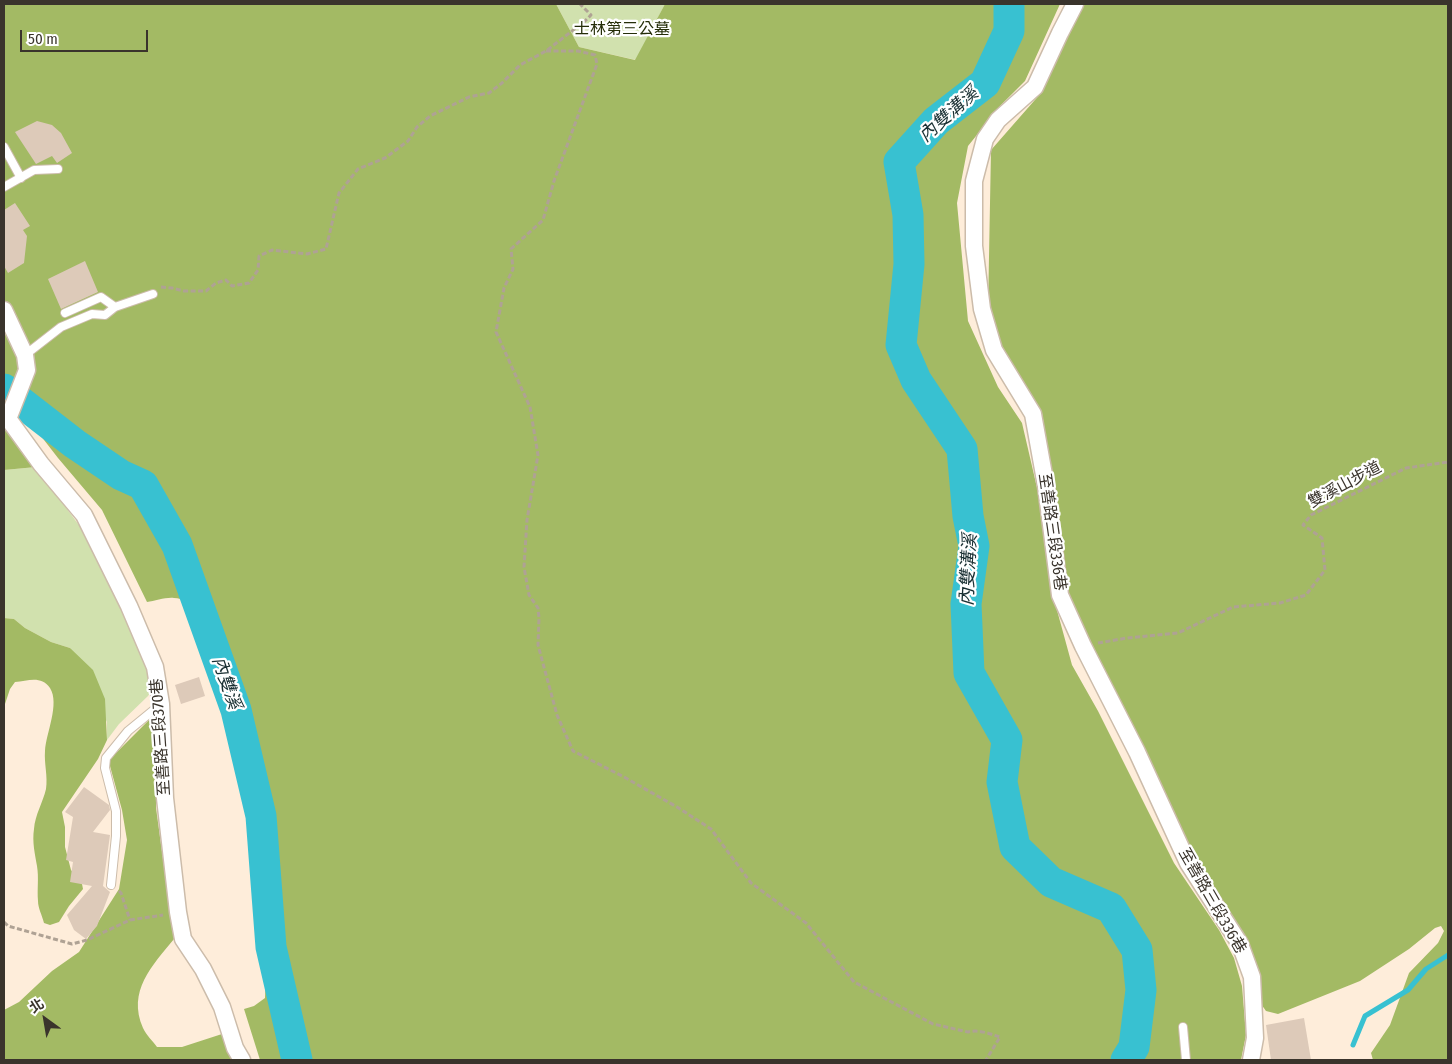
<!DOCTYPE html>
<html>
<head>
<meta charset="utf-8">
<style>
  body { margin:0 }
  #map { position:relative; width:1452px; height:1064px; overflow:hidden; background:#feedda; font-family:"Fira Sans Condensed","Noto Sans TC",sans-serif }
  canvas { display:block }
  .frame { position:absolute; inset:0; border:5px solid #3a342c; pointer-events:none }
  .north { position:absolute; left:20px; top:994px; width:50px; height:50px; -webkit-text-stroke:4px #fff; paint-order:stroke; rotate:328deg; font-size:14px; font-weight:700; line-height:20px; text-align:center; color:#3a342c }
  .north::after { content:''; display:block; margin:auto; width:18px; height:22px; background:#3a342c; clip-path:polygon(50% 0,100% 100%,50% 72%,0 100%) }
  .scale { position:absolute; left:20px; top:30px; width:128px; height:22px; box-sizing:border-box; border:2px solid #3a342c; border-top:0; padding-left:6px; font-size:15px; line-height:18px; white-space:nowrap; color:#3a342c; -webkit-text-stroke:4px #fff; paint-order:stroke }
</style>
</head>
<body>
<div id="map">
<canvas width="1452" height="1064"></canvas>
<div class="frame"></div>
<div class="north">北</div>
<div class="scale">50 m</div>
</div>
<script>
const g = document.querySelector('canvas').getContext('2d');
g.lineJoin = 'round';
function fillPath(path, color) { g.fillStyle = color; g.fill(path, 'evenodd'); }
function stroke(path, color, width, dash) { g.strokeStyle = color; g.lineWidth = width; g.lineCap = dash ? 'butt' : 'round'; g.setLineDash(dash || []); g.stroke(path); }
function drawText(font, color, halo, rows, align = 'center') {
  g.font = font + ' "Fira Sans Condensed","Noto Sans TC",sans-serif'; g.lineWidth = 4.5; g.setLineDash([]); g.textBaseline = 'middle'; g.strokeStyle = halo; g.fillStyle = color; for (const [text, x, y, turn = 0] of rows) {
    g.save(); g.translate(x, y); g.rotate((+turn || 0) * Math.PI / 180); g.textAlign = isNaN(turn) ? turn : align; if (halo) g.strokeText(text, 0, 0); g.fillText(text, 0, 0); g.restore();
  }
}
fillPath(new Path2D(`
  M 556,4 L 665,4 L 636,60 L 579,47 Z
  M 36,467 L 84,532 L 141,647 L 153,688 L 148,696 L 119,724 L 107,740 L 107,722 L 70,648 L 51,642 L 25,628 L 14,619 L 4,618 L 4,470 Z`), '#d1e1ae');
fillPath(new Path2D(`
  M 4,4 L 556,4 L 579,47 L 635,60 L 665,4 L 1060,4 L 1025,81 L 1001,105 L 968,146 L 957,203 L 968,321 L 998,387 L 1022,423 L 1038,492 L 1052,592 L 1072,665 L 1098,711 L 1174,863 L 1219,930 L 1234,958 L 1242,986 L 1246,1035 L 1241,1060 L 260,1060 L 244,1009 L 254,1006 L 265,998 L 268,911 L 210,626 C 202,612 192,599 174,598 C 166,597 155,601 147,602 L 102,510 L 58,458 L 20,409 L 4,391 Z
  M 1081,4 L 1448,4 L 1448,1060 L 1373,1060 L 1371,1053 L 1390,1025 L 1409,973 L 1438,943 L 1444,931 L 1441,926 L 1435,928 L 1409,949 L 1360,981 L 1278,1014 L 1266,1011 L 1261,1004 L 1259,985 L 1254,957 L 1241,934 L 1194,861 L 1067,591 L 1055,493 L 1042,413 L 1002,349 L 988,310 L 991,150 L 1041,93 Z
  M 8,429 L 36,467 L 4,470 L 4,430 Z
  M 4,618 L 14,619 L 25,628 L 51,642 L 70,648 L 93,670 L 105,699 L 107,740 L 98,759 L 62,812 L 65,827 L 65,847 L 71,870 L 82,884 L 83,889 L 69,906 L 59,922 L 50,925 L 44,923 C 42,915 38,908 38,901 C 37,889 39,878 37,866 C 35,854 32,842 34,829 C 35,815 43,802 46,789 C 48,776 44,764 45,751 C 46,733 60,704 50,688 C 41,675 28,681 15,682 L 10,689 L 4,707 Z
  M 155,714 L 157,732 L 156,808 L 174,939 C 152,966 127,991 143,1028 C 146,1035 153,1041 157,1047 L 182,1047 L 222,1034 L 235,1060 L 4,1060 L 4,1010 L 19,1002 L 52,971 L 79,952 L 119,889 L 127,840 L 122,810 L 110,766 L 110,759 Z`), '#a3ba64');
stroke(new Path2D(`
  M 1353,1045 L 1365,1016 L 1408,990 L 1426,969 L 1448,955`), '#38c1d1', 5);
stroke(new Path2D(`
  M 1009,4 L 1009,31 L 985,83 L 936,121 L 899,162 L 908,215 L 909,264 L 901,345 L 916,380 L 962,449 L 968,516 L 974,546 L 966,604 L 969,673 L 1007,740 L 1002,782 L 1015,847 L 1051,882 L 1111,908 L 1137,950 L 1141,990 L 1134,1047 L 1126,1060
  M 4,389 L 75,444 L 121,475 L 143,485 L 177,545 L 236,710 L 261,816 L 271,947 L 297,1060`), '#38c1d1', 31);
fillPath(new Path2D(`
  M 37,121 L 52,125 L 61,133 L 72,153 L 57,163 L 52,156 L 36,164 L 15,132 Z
  M 15,203 L 30,226 L 23,230 L 27,236 L 24,263 L 8,273 L 4,266 L 4,210 Z
  M 85,261 L 98,292 L 61,309 L 48,279 Z
  M 199,677 L 205,696 L 181,704 L 175,685 Z
  M 84,787 L 109,805 L 110,810 L 93,832 L 110,835 L 103,886 L 110,892 L 97,926 L 86,939 L 74,930 L 67,915 L 92,886 L 70,882 L 73,862 L 66,860 L 73,817 L 65,812 Z
  M 1304,1018 L 1311,1060 L 1271,1060 L 1266,1025 Z`), '#ddcab9');
const lane = new Path2D(`
  M 4,147 L 21,178
  M 4,187 L 34,170 L 58,169
  M 65,313 L 101,297 L 115,307
  M 25,355 L 61,327 L 92,314 L 105,315 L 115,307 L 153,294
  M 111,885 L 116,836 L 116,811 L 105,768 L 106,758 L 128,731 L 161,704
  M 1183,1027 L 1186,1060`);
const street = new Path2D(`
  M 1075,4 L 1060,33 L 1035,87 L 998,120 L 985,139 L 974,181 L 974,246 L 982,309 L 994,350 L 1033,414 L 1046,486 L 1060,595 L 1083,646 L 1137,752 L 1188,863 L 1240,944 L 1252,977 L 1255,1038 L 1251,1060
  M 4,310 L 25,355 L 27,370 L 8,419
  M 4,413 L 41,464 L 84,515 L 129,606 L 155,667 L 161,704 L 165,798 L 178,912 L 183,939 L 203,969 L 222,1007 L 235,1048 L 242,1060`);
stroke(lane, '#ccbcaa', 10);
stroke(street, '#ccbcaa', 19);
stroke(new Path2D(`
  M 546,51 L 578,51 L 595,55 L 597,64 L 554,181 L 543,220 L 511,249 L 513,269 L 504,288 L 496,332 L 530,407 L 538,455 L 527,520 L 524,567 L 529,595 L 538,608 L 539,618 L 538,645 L 557,715 L 573,751 L 624,777 L 677,807 L 711,829 L 751,883 L 806,923 L 854,982 L 933,1024 L 968,1032 C 979,1029 990,1034 1000,1037 L 986,1060
  M 161,287 L 172,288 L 184,291 L 206,291 L 216,283 L 226,280 L 232,286 L 249,283 L 258,270 L 259,256 L 272,250 L 307,254 L 326,249 L 339,193 L 358,169 L 385,158 L 408,141 L 417,127 L 430,116 L 469,97 L 489,93 L 502,83 L 520,65 L 546,51 L 585,21 L 591,15 L 580,4
  M 1098,643 L 1127,638 L 1178,633 L 1233,607 L 1280,603 L 1306,595 L 1325,570 L 1322,538 L 1303,525 L 1311,515 L 1406,468 L 1448,462
  M 119,891 L 121,893 L 130,920
  M 4,922 L 8,926 L 72,944 L 87,940 L 130,920 L 163,915`), '#afa294', 3, [5, 2.5]);
stroke(lane, '#fff', 8);
stroke(street, '#fff', 16);
drawText('16px', '#252e08', '#fff', [
  ["士林第三公墓",622,30]
]);
drawText('16px', '#3a342c', '#fff', [
  ["雙溪山步道",1345,485,-28],
  ["至善路三段336巷",1052,532,82],
  ["至善路三段370巷",161,737,-94],
  ["至善路三段336巷",1212,901,60]
]);
drawText('italic 18px', '#192f32', '#fff', [
  ["內雙溝溪",949,115,-42],
  ["內雙溝溪",969,570,-87],
  ["內雙溪",226,683,71]
]);
</script>
</body>
</html>
